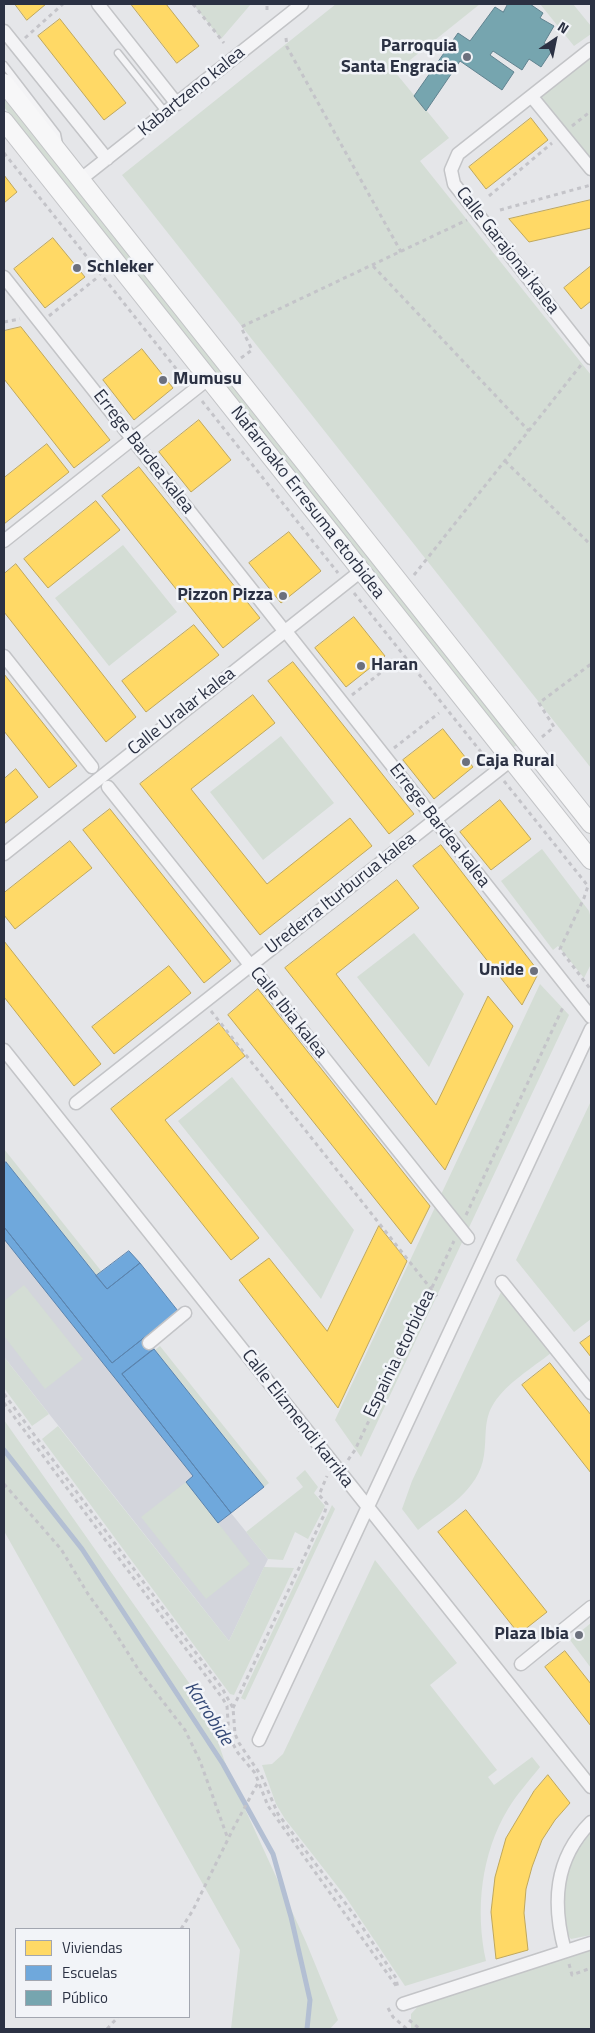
<!DOCTYPE html>
<html>
<head>
<meta charset="utf-8">
<style>
  body { margin:0 }
  #map { position:relative; width:595px; height:2033px; overflow:hidden; background:#e5e6e9; font-family:"Titillium Web",sans-serif }
  canvas { display:block }
  .frame { position:absolute; inset:0; border:5px solid #2b3143; pointer-events:none }
  .legend { position:absolute; left:15px; top:1928px; width:175px; height:90px; box-sizing:border-box; background:#f2f4f8; border:1px solid #a2a6b0; margin:0; padding:6px 9px; list-style:none; font-size:15px; color:#2b3143 }
  .legend li { display:flex; align-items:center; gap:10px; height:25px }
  .legend b { width:25px; border:1px solid #a2a6b0 }
  .north { position:absolute; left:530px; top:15px; width:50px; height:50px; -webkit-text-stroke:4px #f2f4f8; paint-order:stroke; rotate:34deg; font-size:14px; font-weight:700; line-height:20px; text-align:center; color:#2b3143 }
  .north::after { content:''; display:block; margin:auto; width:18px; height:22px; background:#2b3143; clip-path:polygon(50% 0,100% 100%,50% 72%,0 100%) }
</style>
</head>
<body>
<div id="map">
<canvas width="595" height="2033"></canvas>
<div class="frame"></div>
<ul class="legend">
<li><b style="height:14px;background:#ffd966"></b>Viviendas</li>
<li><b style="height:14px;background:#6fa8dc"></b>Escuelas</li>
<li><b style="height:14px;background:#76a5af"></b>Público</li>
</ul>
<div class="north">N</div>
</div>
<script>
const g = document.querySelector('canvas').getContext('2d');
g.lineJoin = 'round';
function fillPath(path, color) { g.fillStyle = color; g.fill(path, 'evenodd'); }
function stroke(path, color, width, dash) { g.strokeStyle = color; g.lineWidth = width; g.lineCap = dash ? 'butt' : 'round'; g.setLineDash(dash || []); g.stroke(path); }
function drawText(font, color, halo, rows, align = 'center') {
  g.font = font + ' "Titillium Web",sans-serif'; g.lineWidth = 5; g.setLineDash([]); g.textBaseline = 'middle'; g.strokeStyle = halo; g.fillStyle = color; for (const [text, x, y, turn = 0] of rows) {
    g.save(); g.translate(x, y); g.rotate((+turn || 0) * Math.PI / 180); g.textAlign = isNaN(turn) ? turn : align; if (halo) g.strokeText(text, 0, 0); g.fillText(text, 0, 0); g.restore();
  }
}
fillPath(new Path2D(`
  M 4,1159 L 96,1276 L 129,1251 L 140,1263 L 145,1337 L 264,1487 L 231,1513 L 268,1559 L 229,1641 L 4,1357 Z`), '#d3d5dc');
fillPath(new Path2D(`
  M 193,4 L 251,4 L 221,39 Z
  M 336,4 L 480,4 L 395,72 L 449,138 L 420,161 L 591,375 L 591,768 L 122,175 Z
  M 540,4 L 573,4 L 591,26 L 591,34 L 574,46 Z
  M 591,49 L 591,169 L 532,97 Z
  M 4,97 L 519,744 L 512,748 L 4,107 Z
  M 123,545 L 177,612 L 109,666 L 55,598 Z
  M 281,736 L 334,803 L 263,860 L 210,792 Z
  M 542,849 L 589,911 L 591,919 L 591,964 L 584,978 L 558,946 L 553,950 L 501,881 Z
  M 414,933 L 464,994 L 429,1067 L 357,977 Z
  M 540,984 L 569,1015 L 361,1457 L 335,1420 Z
  M 232,1077 L 354,1230 L 321,1299 L 178,1121 Z
  M 591,1101 L 591,1319 L 574,1332 L 516,1260 Z
  M 4,1149 L 102,1272 L 96,1276 L 4,1159 Z
  M 24,1285 L 83,1359 L 45,1389 L 4,1336 L 4,1301 Z
  M 502,1290 L 551,1353 C 532,1368 507,1383 494,1403 C 483,1420 487,1436 484,1455 C 479,1491 444,1509 418,1530 L 402,1509 L 412,1481 Z
  M 160,1346 L 269,1483 L 264,1487 L 155,1350 Z
  M 4,1357 L 49,1414 L 32,1426 L 4,1388 Z
  M 4,1420 L 206,1707 L 229,1774 L 306,1942 L 338,2020 L 330,2029 L 231,2029 L 240,1950 L 4,1531 Z
  M 58,1426 L 229,1641 L 264,1567 L 294,1568 L 234,1695 L 230,1694 L 42,1439 Z
  M 305,1470 L 318,1487 L 314,1493 L 325,1506 L 308,1539 L 295,1532 L 283,1560 L 268,1559 L 246,1532 L 303,1487 L 296,1478 Z
  M 186,1482 L 250,1564 L 206,1599 L 141,1517 Z
  M 332,1505 L 335,1509 L 245,1700 L 241,1698 Z
  M 375,1560 L 457,1663 L 430,1685 L 497,1770 L 488,1777 L 494,1785 L 532,1757 L 540,1767 C 529,1781 517,1794 508,1809 C 481,1854 475,1910 486,1961 L 405,1986 L 345,1896 L 285,1819 L 276,1804 L 262,1765 L 272,1764 L 283,1754 Z
  M 591,1623 L 591,1668 L 570,1640 Z
  M 591,1832 L 591,1935 L 571,1939 C 555,1922 564,1885 571,1865 C 575,1853 584,1842 591,1832 Z
  M 591,1949 L 591,2029 L 411,2029 L 411,2014 L 421,2003 Z`), '#d4ddd5');
const homes = new Path2D(`
  M 15,4 L 46,4 L 27,20 Z
  M 131,4 L 166,4 L 199,46 L 177,63 Z
  M 60,19 L 126,103 L 104,120 L 38,36 Z
  M 531,118 L 548,140 L 486,189 L 469,167 Z
  M 4,175 L 17,192 L 4,203 Z
  M 591,200 L 591,228 L 529,242 L 509,219 Z
  M 53,238 L 85,277 L 45,308 L 14,269 Z
  M 591,266 L 591,301 L 581,309 L 564,288 Z
  M 21,327 L 110,440 L 74,468 L 4,379 L 4,331 Z
  M 142,349 L 173,388 L 134,420 L 103,380 Z
  M 199,420 L 231,460 L 191,492 L 159,452 Z
  M 47,444 L 69,472 L 4,524 L 4,478 Z
  M 139,467 L 260,618 L 223,648 L 102,496 Z
  M 96,501 L 120,530 L 48,588 L 24,559 Z
  M 289,532 L 321,571 L 281,603 L 249,563 Z
  M 16,564 L 136,717 L 106,742 L 4,612 L 4,574 Z
  M 354,617 L 385,656 L 346,687 L 315,648 Z
  M 194,625 L 219,655 L 146,712 L 122,681 Z
  M 293,662 L 414,814 L 389,834 L 268,681 Z
  M 4,674 L 77,766 L 49,788 L 4,731 Z
  M 253,695 L 275,723 L 191,789 L 267,884 L 350,818 L 372,846 L 260,935 L 140,784 Z
  M 443,729 L 473,767 L 434,799 L 403,760 Z
  M 16,769 L 38,797 L 4,824 L 4,779 Z
  M 500,800 L 531,839 L 491,870 L 460,832 Z
  M 110,809 L 231,961 L 204,983 L 83,830 Z
  M 70,841 L 92,868 L 15,929 L 4,915 L 4,893 Z
  M 441,845 L 539,972 L 522,1005 L 413,866 Z
  M 397,880 L 419,908 L 336,974 L 436,1105 L 488,996 L 513,1026 L 445,1170 L 285,968 Z
  M 4,941 L 101,1064 L 74,1086 L 4,997 Z
  M 169,966 L 191,993 L 114,1054 L 92,1027 Z
  M 258,989 L 430,1206 L 411,1244 L 228,1015 Z
  M 219,1023 L 245,1056 L 165,1120 L 259,1238 L 231,1260 L 111,1109 Z
  M 379,1226 L 407,1261 L 338,1408 L 239,1280 L 269,1258 L 327,1331 Z
  M 591,1335 L 591,1357 L 580,1343 Z
  M 550,1363 L 591,1415 L 591,1473 L 522,1385 Z
  M 466,1510 L 547,1612 L 519,1634 L 438,1532 Z
  M 565,1651 L 591,1684 L 591,1726 L 545,1667 Z
  M 548,1775 L 570,1803 L 555,1820 L 542,1840 L 532,1867 L 526,1889 L 524,1913 L 528,1950 L 496,1959 L 491,1912 L 495,1877 L 506,1838 L 534,1791 Z`);
fillPath(homes, '#ffd966');
stroke(homes, '#bfa75c', 1);
const schools = new Path2D(`
  M 6,1162 L 107,1289 L 140,1263 L 178,1311 L 112,1363 L 4,1227 L 4,1164 Z
  M 4,1227 L 112,1363 L 145,1337 L 154,1349 L 122,1374 L 231,1513 L 218,1523 L 186,1482 L 193,1476 L 4,1239 Z
  M 129,1251 L 140,1263 L 107,1289 L 96,1276 Z
  M 154,1349 L 264,1487 L 231,1513 L 122,1374 Z`);
fillPath(schools, '#6fa8dc');
stroke(schools, '#5b84ae', 1);
const public = new Path2D(`
  M 508,4 L 530,4 L 543,13 L 540,18 L 554,26 L 544,43 L 553,49 L 541,67 L 529,59 L 522,70 L 493,51 L 490,55 L 514,72 L 502,90 L 460,61 L 426,111 L 414,96 L 458,33 L 470,41 L 495,7 L 503,12 Z`);
fillPath(public, '#76a5af');
stroke(public, '#60828f', 1);
stroke(new Path2D(`
  M 4,1450 L 82,1549 L 223,1764 L 273,1854 L 291,1917 L 310,2000 L 307,2029`), '#b3bfd3', 5);
const lane = new Path2D(`
  M 118,53 L 166,113
  M 4,65 L 57,134 L 59,144`);
const street = new Path2D(`
  M 98,4 L 177,104
  M 4,31 L 107,159
  M 591,49 L 458,154 L 451,170 L 454,184 L 591,358
  M 532,97 L 591,169
  M 81,179 L 302,4
  M 4,277 L 282,628
  M 4,541 L 208,379
  M 288,634 L 591,1017
  M 4,656 L 92,767
  M 108,787 L 468,1238
  M 4,854 L 361,571
  M 4,1050 L 591,1787
  M 76,1103 L 511,760
  M 502,1282 L 591,1393
  M 149,1343 L 185,1313
  M 521,1664 L 591,1607
  M 259,1740 L 591,1029
  M 565,1951 C 552,1904 554,1859 591,1822
  M 403,2004 L 591,1943`);
const secondary = new Path2D(`
  M 4,83 L 591,824
  M 4,121 L 591,860`);
stroke(lane, '#c3c4c7', 9);
stroke(street, '#c3c4c7', 15);
stroke(secondary, '#c3c4c7', 20);
stroke(new Path2D(`
  M 193,4 L 224,43
  M 267,10 L 267,4
  M 25,38 L 63,4
  M 286,38 L 287,47 L 401,252
  M 572,126 L 591,111
  M 4,153 L 186,381
  M 489,196 L 552,143
  M 500,210 L 591,185
  M 373,266 L 529,431
  M 49,316 L 98,277
  M 4,322 L 20,319
  M 241,358 L 252,350 L 241,327 L 467,220
  M 202,401 L 338,573
  M 505,461 L 591,545
  M 414,575 L 581,365
  M 354,593 L 489,762
  M 352,695 L 397,660
  M 542,737 L 554,727 L 539,703 L 591,664
  M 394,748 L 439,713
  M 504,781 L 588,886 L 584,898 L 560,949 L 591,990
  M 211,1011 L 439,1299
  M 466,1215 L 564,1005
  M 4,1394 L 222,1688 L 233,1708 L 235,1734 L 239,1743 L 262,1777 L 278,1814 L 355,1916 L 396,1978 L 398,1989
  M 4,1403 L 223,1699 L 227,1706 L 229,1737 L 238,1753 L 255,1773 L 268,1806 L 397,1987
  M 348,1460 L 355,1450 L 454,1241
  M 4,1484 L 61,1549 L 88,1594 L 109,1623 L 140,1672 L 185,1730 L 200,1761 L 228,1839
  M 233,1708 L 324,1515 L 327,1504 L 319,1495 L 327,1476
  M 181,1929 L 193,1910 L 234,1827 L 258,1783
  M 569,1964 L 572,1975 L 591,1968
  M 388,2008 L 393,2017 L 407,2029
  M 409,2020 L 420,2029
  M 107,2029 L 118,2017`), '#c4c4c9', 3, [4, 4]);
stroke(lane, '#f4f4f6', 6);
stroke(street, '#f4f4f6', 12);
stroke(secondary, '#f7f7f8', 18);
for (const [x, y, r, color] of [
  [467,57,5,"#6c707d"],
  [77,268,5,"#6c707d"],
  [163,380,5,"#6c707d"],
  [283,596,5,"#6c707d"],
  [361,666,5,"#6c707d"],
  [466,762,5,"#6c707d"],
  [534,971,5,"#6c707d"],
  [579,1635,5,"#6c707d"]
]) { const dot = new Path2D(); dot.arc(x, y, r, 0, 2 * Math.PI); g.fillStyle = color; g.fill(dot); stroke(dot, '#f2f4f8', 2); }
drawText('bold 18px', '#2b3143', '#f2f4f8', [
  ["Parroquia",457,47],
  ["Santa Engracia",457,68],
  ["Schleker",87,268,"left"],
  ["Mumusu",173,380,"left"],
  ["Pizzon Pizza",273,596],
  ["Haran",371,666,"left"],
  ["Caja Rural",476,762,"left"],
  ["Unide",524,971],
  ["Plaza Ibia",569,1635]
], 'right');
drawText('18px', '#2b3143', '#f2f4f8', [
  ["Kabartzeno kalea",192,92,-39],
  ["Calle Garajonai kalea",507,251,52],
  ["Errege Bardea kalea",143,452,52],
  ["Nafarroako Erresuma etorbidea",307,503,52],
  ["Calle Uralar kalea",182,712,-38],
  ["Errege Bardea kalea",439,826,52],
  ["Urederra Iturburua kalea",341,894,-38],
  ["Calle Ibia kalea",288,1013,51],
  ["Espainia etorbidea",400,1354,-64],
  ["Calle Elizmendi karrika",297,1419,52]
]);
drawText('italic 19px', '#354a77', '#f2f4f8', [
  ["Karrobide",208,1714,57]
]);
</script>
</body>
</html>
